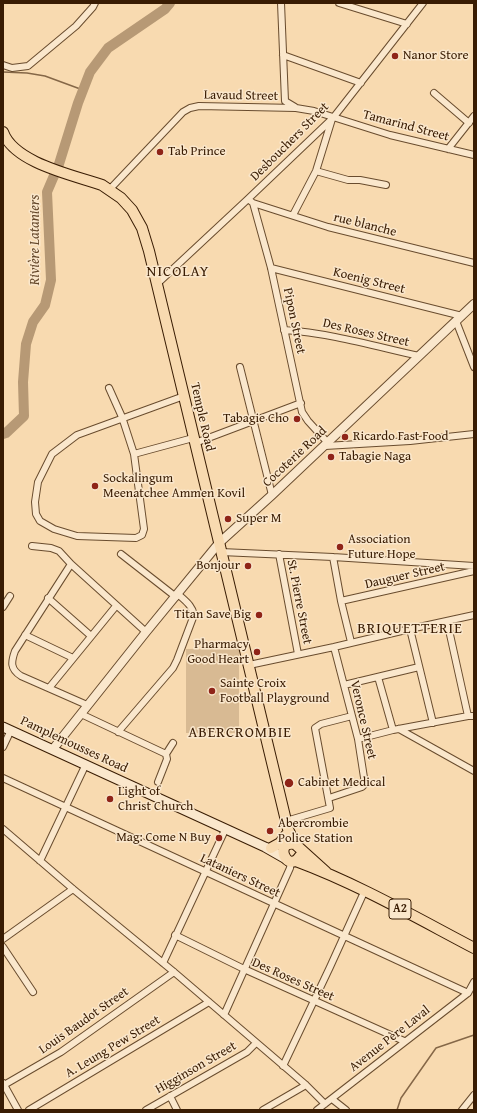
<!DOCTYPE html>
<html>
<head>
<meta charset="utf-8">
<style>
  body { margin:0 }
  #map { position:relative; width:477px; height:1113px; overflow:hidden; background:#f8dab0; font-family:"Gentium Book Plus",serif }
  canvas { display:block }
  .frame { position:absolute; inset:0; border:4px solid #391c03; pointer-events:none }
</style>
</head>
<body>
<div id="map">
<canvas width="477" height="1113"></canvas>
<div class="frame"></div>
</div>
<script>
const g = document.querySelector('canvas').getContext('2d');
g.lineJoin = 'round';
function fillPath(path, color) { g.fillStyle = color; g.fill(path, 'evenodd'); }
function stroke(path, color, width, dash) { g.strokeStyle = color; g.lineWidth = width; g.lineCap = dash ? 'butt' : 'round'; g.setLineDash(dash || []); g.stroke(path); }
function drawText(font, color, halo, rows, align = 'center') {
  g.font = font + ' "Gentium Book Plus",serif'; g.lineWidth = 3; g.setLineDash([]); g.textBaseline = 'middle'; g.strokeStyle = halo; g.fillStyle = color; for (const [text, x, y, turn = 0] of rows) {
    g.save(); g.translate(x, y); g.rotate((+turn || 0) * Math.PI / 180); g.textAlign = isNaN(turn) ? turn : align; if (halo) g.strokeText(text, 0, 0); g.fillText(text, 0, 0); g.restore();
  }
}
fillPath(new Path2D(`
  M 239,648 L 239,733 L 186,733 L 186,649 Z`), '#d8ba93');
stroke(new Path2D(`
  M 3,72 L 27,73 L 45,76 L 83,90
  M 397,1110 L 401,1098 L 436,1048 L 474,1035`), '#856747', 1.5);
stroke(new Path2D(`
  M 3,434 L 6,433 L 24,416 L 23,382 L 26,344 L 33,322 L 45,305 L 51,280 L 47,192 L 59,164 L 78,103 L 90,72 L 108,48 L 165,9 L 170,3`), '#b79975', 10);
const minor = new Path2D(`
  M 281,3 L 285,101 L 295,107
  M 339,3 L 407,24
  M 283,55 L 361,83
  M 3,65 L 12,68 L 28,66 L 76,26 L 93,7 L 95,3
  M 434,93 L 469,123
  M 448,149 L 474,116
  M 316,171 L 348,180 L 360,180 L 386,185
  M 110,189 L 183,112 L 190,108 L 199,106 L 296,108 L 314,111 L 390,135 L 474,155
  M 248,199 L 253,203 L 271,268 L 302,412 L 308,421 L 328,443
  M 253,203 L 328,227 L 474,263
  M 293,215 L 316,171 L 332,119
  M 271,268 L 462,316
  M 158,283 L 248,199 L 333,118 L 423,3
  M 456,321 L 474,367
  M 284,330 C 330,333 374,346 419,356
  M 240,367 L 272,495
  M 109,388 L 122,417 L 134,454 L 144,529 L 142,535 L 136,538 L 77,536 L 54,529 L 40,521 L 36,514 L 35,502 L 38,482 L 52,454 L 77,435 L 184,396
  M 195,443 L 301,403
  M 325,446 L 410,441 L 474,434
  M 134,454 L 193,438
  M 32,546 L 51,548 L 59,551 L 71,564 L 146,632
  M 221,552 L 333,557 L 474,566
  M 121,554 L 176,597
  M 279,554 L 298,654
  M 333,557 L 341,601 L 351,642
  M 71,564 L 15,651 C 11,662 10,669 21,676 L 87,705
  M 48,598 L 91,636
  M 341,601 L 474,571
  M 3,607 L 10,596
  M 447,621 L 468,716
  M 410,629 L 433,723
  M 25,635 L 73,658
  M 249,665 L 334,647 L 410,629 L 474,615
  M 378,677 L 393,730
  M 344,685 L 419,667
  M 49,688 L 116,606
  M 81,714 L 166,754 L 167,759 L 158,782
  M 399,729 L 474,771
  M 118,732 L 173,668 L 177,660 L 194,615 C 192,605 185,601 178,594
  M 358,739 L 393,730 L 468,716 L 474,716
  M 3,747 L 11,730
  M 166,754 L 173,743
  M 3,778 L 468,993
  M 329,798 L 362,787 L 365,784 L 358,739 L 334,647
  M 286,821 L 330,808 L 315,728 L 321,724 L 352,716
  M 3,829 L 73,889 L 174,972 L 306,1085 L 325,1104
  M 40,861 L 86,764
  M 175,935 L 244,969 L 404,1041
  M 3,939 L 73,889
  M 3,947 L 33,992
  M 163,963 L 225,830
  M 224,1015 L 290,868 L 291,861
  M 283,1066 L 330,967 L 365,890
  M 3,1083 L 18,1110
  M 4,1085 L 61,1052 L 174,972
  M 170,1096 L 177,1110
  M 332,1099 L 346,1110
  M 29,1110 L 209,1002
  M 146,1110 L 247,1052 L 256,1043
  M 263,1110 L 306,1085
  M 317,1110 L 468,993 L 474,982
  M 462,1110 L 474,1095`);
const tertiary = new Path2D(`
  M 53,749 L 146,632 L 219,543 L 272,495 L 474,304`);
const secondary = new Path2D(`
  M 3,727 L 265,847 L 286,859`);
const primary = new Path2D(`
  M 3,132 C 14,163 73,175 102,185 L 121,198 L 132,210 L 142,228 L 149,251 L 288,829 L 295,844 L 326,872
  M 295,844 C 273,840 287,875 300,856
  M 271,848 L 280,843 L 286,835
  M 296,861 C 358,884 415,917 474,948`);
stroke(minor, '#694c2e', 8);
stroke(tertiary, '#694c2e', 10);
stroke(secondary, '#391c03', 11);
stroke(primary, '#391c03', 12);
stroke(minor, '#fae7cc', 6);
stroke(tertiary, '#fae7cc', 8);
stroke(secondary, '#fae7cc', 9);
stroke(primary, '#f8dab0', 10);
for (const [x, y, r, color] of [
  [395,56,4,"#8f2418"],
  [160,152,4,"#8f2418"],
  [297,419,4,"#8f2418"],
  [345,437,4,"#8f2418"],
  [331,457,4,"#8f2418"],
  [95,486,4,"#8f2418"],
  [228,519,4,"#8f2418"],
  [340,547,4,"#8f2418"],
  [248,566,4,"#8f2418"],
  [259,615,4,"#8f2418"],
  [257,652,4,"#8f2418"],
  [212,691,4,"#8f2418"],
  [289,783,5,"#8f2418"],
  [110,799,4,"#8f2418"],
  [270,831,4,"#8f2418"],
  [219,838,4,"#8f2418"]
]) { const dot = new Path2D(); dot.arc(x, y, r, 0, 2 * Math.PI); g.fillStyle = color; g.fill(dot); stroke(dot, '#fae7cc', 1.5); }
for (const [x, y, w] of [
  [400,909,22]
]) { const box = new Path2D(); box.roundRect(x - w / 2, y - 10, w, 20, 3); g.fillStyle = '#fae7cc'; g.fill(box); stroke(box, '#391c03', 1); }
drawText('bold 12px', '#391c03', null, [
  ["A2",400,909]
]);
drawText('13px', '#391c03', '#fae7cc', [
  ["Nanor Store",403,56],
  ["Tab Prince",168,152],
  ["Tabagie Cho",289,419,"right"],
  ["Ricardo Fast Food",353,437],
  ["Tabagie Naga",339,457],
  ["Sockalingum",103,479],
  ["Meenatchee Ammen Kovil",103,494],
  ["Super M",236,519],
  ["Association",348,540],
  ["Future Hope",348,555],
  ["Bonjour",240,566,"right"],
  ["Titan Save Big",251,615,"right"],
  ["Pharmacy",249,645,"right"],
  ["Good Heart",249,660,"right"],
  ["Sainte Croix",220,684],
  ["Football Playground",220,699],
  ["Cabinet Medical",298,783],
  ["Light of",118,792],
  ["Christ Church",118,807],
  ["Abercrombie",278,824],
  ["Police Station",278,839],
  ["Mag: Come N Buy",211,838,"right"]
], 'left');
drawText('13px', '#391c03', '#fae7cc', [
  ["Lavaud Street",241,96,1],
  ["Tamarind Street",406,126,15],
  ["Desbouchers Street",290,142,-45],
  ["rue blanche",365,225,14],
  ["Koenig Street",369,281,14],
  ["Pipon Street",294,321,78],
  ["Des Roses Street",366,333,13],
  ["Temple Road",202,417,77],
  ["Cocoterie Road",295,457,-43],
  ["Dauguer Street",405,576,-13],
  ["St. Pierre Street",299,602,79],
  ["Veronce Street",363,720,77],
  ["Pamplemousses Road",74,745,25],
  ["Lataniers Street",240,876,25],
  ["Des Roses Street",293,980,24],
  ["Louis Baudot Street",84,1021,-35],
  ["Avenue Père Laval",390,1039,-38],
  ["A. Leung Pew Street",113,1047,-31],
  ["Higginson Street",196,1068,-30]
]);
drawText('italic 14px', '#65482b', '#fae7cc', [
  ["Rivière Lataniers",35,240,-90]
]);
g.letterSpacing = '1px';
drawText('15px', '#391c03', '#fae7cc', [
  ["NICOLAY",178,272],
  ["BRIQUETTERIE",410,629],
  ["ABERCROMBIE",240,733]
]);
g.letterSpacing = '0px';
</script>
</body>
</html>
